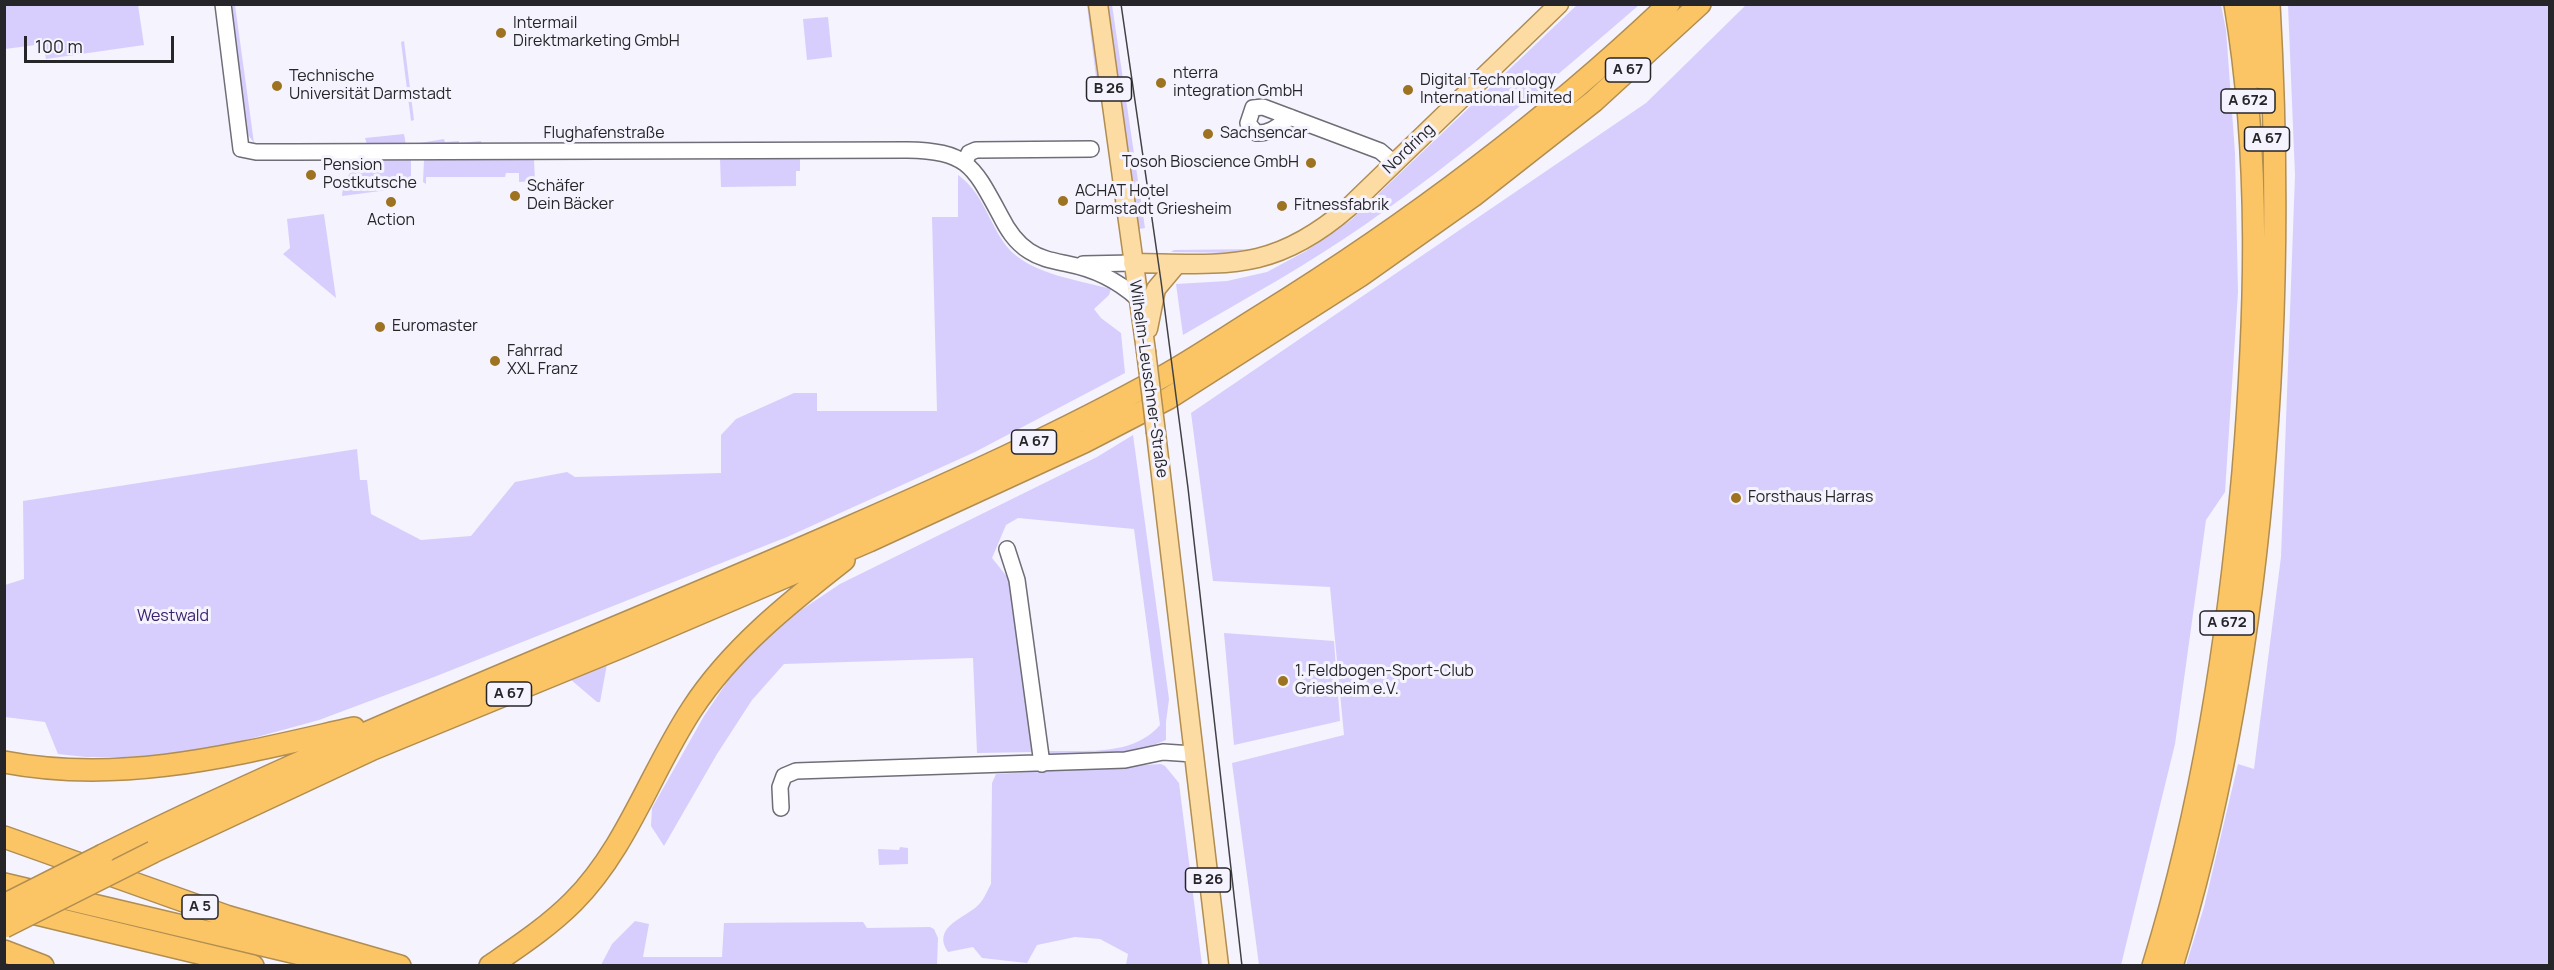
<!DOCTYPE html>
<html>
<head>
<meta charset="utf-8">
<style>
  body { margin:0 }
  #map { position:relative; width:2554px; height:970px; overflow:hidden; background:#f5f3fd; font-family:Manrope,sans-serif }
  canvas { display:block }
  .frame { position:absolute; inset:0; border:6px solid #26262a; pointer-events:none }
  .scale { position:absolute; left:24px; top:36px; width:150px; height:27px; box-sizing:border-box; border:3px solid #26262a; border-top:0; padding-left:8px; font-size:18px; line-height:21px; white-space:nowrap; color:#26262a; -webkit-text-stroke:4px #f5f3fd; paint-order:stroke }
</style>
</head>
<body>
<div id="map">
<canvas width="2554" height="970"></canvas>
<div class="frame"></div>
<div class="scale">100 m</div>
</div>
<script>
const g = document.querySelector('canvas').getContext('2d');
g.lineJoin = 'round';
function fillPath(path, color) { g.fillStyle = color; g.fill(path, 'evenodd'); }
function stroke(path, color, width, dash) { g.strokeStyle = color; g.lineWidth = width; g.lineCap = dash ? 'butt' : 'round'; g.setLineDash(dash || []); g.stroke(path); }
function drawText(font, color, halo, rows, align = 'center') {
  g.font = font + ' Manrope,sans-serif'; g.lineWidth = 6; g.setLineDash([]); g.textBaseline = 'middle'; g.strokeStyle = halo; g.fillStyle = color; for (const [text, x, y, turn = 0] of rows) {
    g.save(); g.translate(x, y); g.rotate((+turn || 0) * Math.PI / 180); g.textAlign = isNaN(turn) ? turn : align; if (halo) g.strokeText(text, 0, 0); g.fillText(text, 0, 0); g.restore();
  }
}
fillPath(new Path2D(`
  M 1578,4 L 1639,5 C 1551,81 1462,157 1366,224 C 1307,265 1245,299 1183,335 L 1176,284 L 1227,281 L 1267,272 L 1306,251 L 1351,220 Z
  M 1747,4 L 2221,5 L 2226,30 L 2235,153 L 2238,292 L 2225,492 L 2206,520 L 2175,744 L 2121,965 L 1259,965 L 1232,763 L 1344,735 L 1330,587 L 1213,581 L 1191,413 L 1646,103 Z
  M 4,5 L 138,5 L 144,45 L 46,59 L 43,44 L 5,49 Z
  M 235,5 L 254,143 L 246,132 L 228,9 Z
  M 1087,5 L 1090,5 L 1100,79 L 1096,77 Z
  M 1106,5 L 1112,5 L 1145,228 L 1139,229 L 1132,176 L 1124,145 Z
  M 2288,5 L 2549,5 L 2549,965 L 2186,965 L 2204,907 L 2238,764 L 2254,769 L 2281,557 L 2295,175 Z
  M 828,17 L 832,57 L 807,60 L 803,19 Z
  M 404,41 L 414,120 L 411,121 L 401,42 Z
  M 404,134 L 406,145 L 367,145 L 365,138 Z
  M 444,139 L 445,142 L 459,141 L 459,143 L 481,141 L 482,144 L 421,146 L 420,143 Z
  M 720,159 L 800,159 L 800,171 L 796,171 L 796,186 L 721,187 Z
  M 365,160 L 411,160 L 411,187 L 342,196 C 343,184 353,162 365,160 Z
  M 424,160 L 534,160 L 535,181 L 519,182 L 519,173 L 506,173 L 505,177 L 426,177 L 426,184 L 423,182 Z
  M 958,175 C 980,190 988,218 1002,240 C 1023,274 1076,279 1111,289 L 1109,295 L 1094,309 L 1101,318 L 1121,333 L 1125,373 L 975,452 L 787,537 L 434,677 L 319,720 L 195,754 L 125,757 L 86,757 L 58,754 L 45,722 L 5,717 L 5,585 L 24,579 L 23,501 L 357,449 L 360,480 L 367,480 L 371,514 L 421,540 L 471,536 L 515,482 L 567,472 L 575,477 L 721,473 L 721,435 L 736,419 L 794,393 L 817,393 L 817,411 L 937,411 L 932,217 L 958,217 Z
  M 324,214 L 336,298 L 283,254 L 290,248 L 287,219 Z
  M 1260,249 L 1239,253 L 1171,252 L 1174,250 Z
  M 1133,435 L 1169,699 L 1166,722 L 1166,740 C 1156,744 1146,748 1135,751 C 1118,754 1059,762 1047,751 C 1086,750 1132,757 1160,725 L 1134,529 L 1018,518 L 1006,525 L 992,558 L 1013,584 L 1035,752 L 977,753 L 973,658 L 784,664 L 752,700 L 717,754 L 664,846 L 651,826 L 652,808 L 704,716 L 729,679 L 762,642 L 798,612 L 840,584 L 1097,457 Z
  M 1224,633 L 1334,641 L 1340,721 L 1234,745 Z
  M 607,664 L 600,702 L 597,702 L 570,679 Z
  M 1161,764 L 1165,766 L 1179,783 L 1202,965 L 1126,965 L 1128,954 L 1100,939 L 1075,937 L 1037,945 L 1027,963 L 982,958 L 973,947 L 948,952 C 932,929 961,919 975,908 C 983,902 986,893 991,884 L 992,783 L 996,774 Z
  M 900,847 L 908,848 L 908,864 L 879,865 L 878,849 L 899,850 Z
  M 635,921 L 649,924 L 643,957 L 722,957 L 724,923 L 863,922 L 867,928 L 930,927 L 934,929 L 938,938 L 937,965 L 601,965 L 612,944 Z`), '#d7cefd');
const minor = new Path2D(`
  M 223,4 L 241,149 L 256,152 L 293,152 L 907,150 C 967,151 973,165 1000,215 C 1007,229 1015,242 1029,251 C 1041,259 1054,261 1068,264 C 1094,269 1118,281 1137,298
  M 1290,117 C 1279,125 1271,134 1256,133 L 1248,123 L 1253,108 L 1263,107 L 1380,151 L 1394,163
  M 965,162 L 969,153 L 976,150 L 1091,149
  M 1083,264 L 1133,263
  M 1007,549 L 1017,580 L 1042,764
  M 781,808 L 780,787 L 784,776 L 796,771 L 1125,760 L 1163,752 L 1193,754`);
const major = new Path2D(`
  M 1098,4 L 1146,351
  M 1133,263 C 1226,264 1273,273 1349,207 L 1559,4
  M 1148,329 L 1156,289 L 1177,264
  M 1156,433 L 1219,966`);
const highway = new Path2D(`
  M 2251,4 L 2261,78
  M 4,762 C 124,785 238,754 354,728
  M 4,837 L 226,916 L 400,966
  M 153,852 L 373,749 L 619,648 L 869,541 L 1084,442 L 1169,398 L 1360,276 L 1473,196 L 1594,101 L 1700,4
  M 103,855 C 345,734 598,638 845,529 C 952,482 1060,434 1162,377 C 1196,358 1228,336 1262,315 C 1407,225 1545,122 1669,4
  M 4,884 L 347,965
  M 20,910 L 253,966
  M 4,951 L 43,966
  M 490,966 C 519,946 548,927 573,902 C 627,848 651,771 692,709 C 731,649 789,603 844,560
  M 2153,966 C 2203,805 2228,639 2243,472 C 2256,316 2261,159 2235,4
  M 2172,966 C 2265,664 2287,319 2269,4`);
stroke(minor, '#6f6d76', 18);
stroke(major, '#b08d51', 21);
stroke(highway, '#b08d51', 24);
stroke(minor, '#fff', 15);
stroke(major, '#fddca3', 18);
stroke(highway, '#fbc566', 21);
stroke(new Path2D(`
  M 1121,4 L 1161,281 L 1188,488 L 1242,966`), '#414145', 1.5);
const majorBridge = new Path2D(`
  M 1146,351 L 1156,433`);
const highwayBridge = new Path2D(`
  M 4,905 L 103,855
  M 4,927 L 153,852`);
stroke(majorBridge, '#b08d51', 21, []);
stroke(highwayBridge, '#b08d51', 24, []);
stroke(majorBridge, '#fddca3', 18);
stroke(highwayBridge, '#fbc566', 21);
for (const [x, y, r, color] of [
  [501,33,6,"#9d7321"],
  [1161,83,6,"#9d7321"],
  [277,86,6,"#9d7321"],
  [1408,90,6,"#9d7321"],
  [1208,134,6,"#9d7321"],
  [1311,163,6,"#9d7321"],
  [311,175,6,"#9d7321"],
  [515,196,6,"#9d7321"],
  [1063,201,6,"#9d7321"],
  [391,202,6,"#9d7321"],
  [1282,206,6,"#9d7321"],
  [380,327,6,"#9d7321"],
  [495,361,6,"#9d7321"],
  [1736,498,6,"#9d7321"],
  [1283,681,6,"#9d7321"]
]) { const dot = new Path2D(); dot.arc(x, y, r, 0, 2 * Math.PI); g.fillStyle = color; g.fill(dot); stroke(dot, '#f5f3fd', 2); }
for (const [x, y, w] of [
  [1628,70,45],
  [1109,89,45],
  [2248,101,54],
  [2267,139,45],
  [1034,442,45],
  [2227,623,54],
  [509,694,45],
  [1208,880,45],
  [200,907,36]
]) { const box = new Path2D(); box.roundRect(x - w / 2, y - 12, w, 24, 4.5); g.fillStyle = '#f5f3fd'; g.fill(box); stroke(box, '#26262a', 1.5); }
drawText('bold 15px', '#26262a', null, [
  ["A 67",1628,70],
  ["B 26",1109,89],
  ["A 672",2248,101],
  ["A 67",2267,139],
  ["A 67",1034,442],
  ["A 672",2227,623],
  ["A 67",509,694],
  ["B 26",1208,880],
  ["A 5",200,907]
]);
drawText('16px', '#26262a', '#f5f3fd', [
  ["Intermail",513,24],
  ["Direktmarketing GmbH",513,42],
  ["nterra",1173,74],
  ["integration GmbH",1173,92],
  ["Technische",289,77],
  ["Universität Darmstadt",289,95],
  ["Digital Technology",1420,81],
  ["International Limited",1420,99],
  ["Sachsencar",1220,134],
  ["Tosoh Bioscience GmbH",1299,163,"right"],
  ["Pension",323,166],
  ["Postkutsche",323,184],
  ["Schäfer",527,187],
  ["Dein Bäcker",527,205],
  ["ACHAT Hotel",1075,192],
  ["Darmstadt Griesheim",1075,210],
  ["Fitnessfabrik",1294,206],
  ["Action",391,221,"center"],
  ["Euromaster",392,327],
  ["Fahrrad",507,352],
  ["XXL Franz",507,370],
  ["Forsthaus Harras",1748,498],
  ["1. Feldbogen-Sport-Club",1295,672],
  ["Griesheim e.V.",1295,690]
], 'left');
drawText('16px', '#26262a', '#f5f3fd', [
  ["Flughafenstraße",604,134],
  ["Nordring",1409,149,-44],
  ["Wilhelm-Leuschner-Straße",1148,379,82]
]);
drawText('16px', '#3a216e', '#f5f3fd', [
  ["Westwald",173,617]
]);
</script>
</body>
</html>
